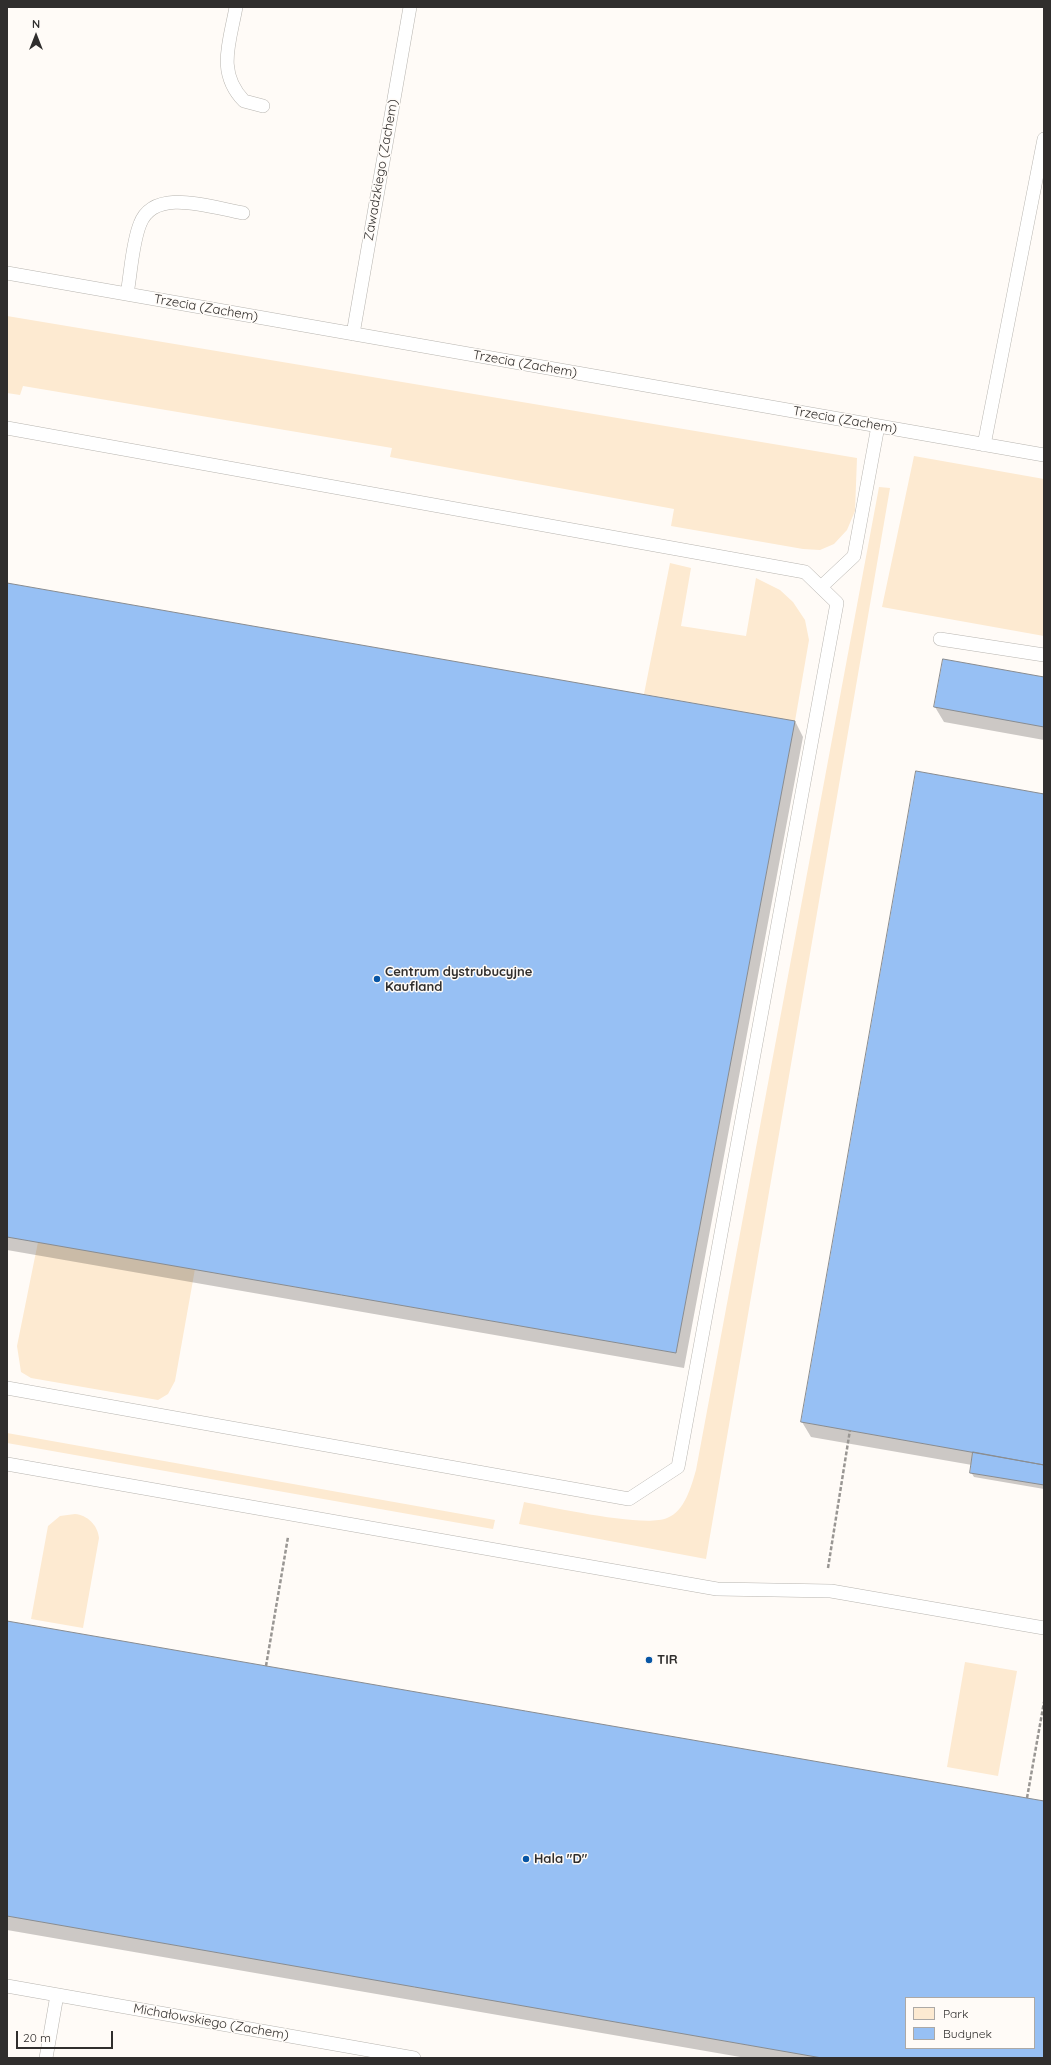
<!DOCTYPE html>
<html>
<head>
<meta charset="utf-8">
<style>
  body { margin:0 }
  #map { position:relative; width:1051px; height:2065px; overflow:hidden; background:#fffbf7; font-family:Quicksand,sans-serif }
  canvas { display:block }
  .frame { position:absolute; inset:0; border:8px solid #302e2d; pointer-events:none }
  .legend { position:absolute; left:905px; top:1997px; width:130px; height:52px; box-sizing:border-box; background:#fffbf7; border:1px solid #aca9a6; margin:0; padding:5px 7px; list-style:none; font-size:12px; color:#302e2d }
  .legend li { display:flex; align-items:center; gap:8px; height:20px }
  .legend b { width:20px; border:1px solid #aca9a6 }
  .north { position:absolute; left:16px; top:16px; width:40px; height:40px; -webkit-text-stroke:3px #fffbf7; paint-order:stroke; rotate:0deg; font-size:11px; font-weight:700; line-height:16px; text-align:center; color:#302e2d }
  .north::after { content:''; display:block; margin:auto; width:14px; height:18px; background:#302e2d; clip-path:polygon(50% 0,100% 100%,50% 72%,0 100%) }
  .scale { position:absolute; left:16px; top:2031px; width:97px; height:18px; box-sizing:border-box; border:2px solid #302e2d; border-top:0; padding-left:5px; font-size:12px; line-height:14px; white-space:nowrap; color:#302e2d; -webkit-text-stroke:3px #fffbf7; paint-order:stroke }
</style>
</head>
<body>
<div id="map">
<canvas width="1051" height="2065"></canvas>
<div class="frame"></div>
<ul class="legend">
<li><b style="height:11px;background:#fdead1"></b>Park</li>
<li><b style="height:11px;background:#97c0f4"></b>Budynek</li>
</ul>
<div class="north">N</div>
<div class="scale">20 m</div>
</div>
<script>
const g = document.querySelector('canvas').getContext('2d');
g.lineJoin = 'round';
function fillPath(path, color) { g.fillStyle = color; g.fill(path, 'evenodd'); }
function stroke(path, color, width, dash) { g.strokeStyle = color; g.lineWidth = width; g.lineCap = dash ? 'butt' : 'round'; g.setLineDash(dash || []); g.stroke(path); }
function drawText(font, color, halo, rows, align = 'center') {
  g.font = font + ' Quicksand,sans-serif'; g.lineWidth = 3; g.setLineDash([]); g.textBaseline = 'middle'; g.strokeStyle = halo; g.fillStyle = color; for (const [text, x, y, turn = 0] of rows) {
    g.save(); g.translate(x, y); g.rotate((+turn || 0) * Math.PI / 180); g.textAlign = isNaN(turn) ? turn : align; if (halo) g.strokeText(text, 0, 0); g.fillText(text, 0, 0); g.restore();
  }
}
fillPath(new Path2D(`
  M 7,316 L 857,458 L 855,511 L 847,530 L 834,544 L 820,550 L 803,549 L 671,526 L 674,509 L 390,457 L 392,448 L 23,386 L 20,395 L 7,393 Z
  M 914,456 L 1044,479 L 1044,636 L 882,607 Z
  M 879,487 L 890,488 L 706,1559 L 519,1524 L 524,1502 C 552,1507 644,1528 667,1518 C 685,1511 691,1487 696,1470 Z
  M 670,563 L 691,568 L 681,626 L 746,636 L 756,578 L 780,590 L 793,602 L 805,620 L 809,640 L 795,721 L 644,694 Z
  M 38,1242 L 195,1269 L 175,1381 L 168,1394 L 158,1400 L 31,1378 L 21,1372 L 17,1346 Z
  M 7,1433 L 495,1520 L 493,1529 L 7,1443 Z
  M 75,1514 C 87,1515 98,1525 99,1538 L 83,1628 L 31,1619 L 48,1526 L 60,1516 Z
  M 965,1662 L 1017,1671 L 998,1776 L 947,1767 Z`), '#fdead1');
fillPath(new Path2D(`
  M 7,584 L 795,721 L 803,737 L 684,1368 L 7,1250 Z
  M 1044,678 L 1044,740 L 944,722 L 935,707 Z
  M 1044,795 L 1044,1489 L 974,1477 L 971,1472 L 972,1465 L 811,1437 L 802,1422 Z
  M 7,1622 L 1044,1802 L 1044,2058 L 746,2058 L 7,1930 ZM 906,1998 L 1034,1998 L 1034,2048 L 906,2048 Z`), '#0003');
const building = new Path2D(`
  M 7,583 L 795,721 L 676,1353 L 7,1237 Z
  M 943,659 L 1044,677 L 1044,727 L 934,707 Z
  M 916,771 L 1044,794 L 1044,1465 L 801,1422 Z
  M 973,1452 L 1044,1465 L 1044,1485 L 970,1473 Z
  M 7,1621 L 1044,1801 L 1044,2058 L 822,2058 L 7,1916 ZM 906,1998 L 1034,1998 L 1034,2048 L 906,2048 Z`);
fillPath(building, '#97c0f4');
stroke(building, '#898c90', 1);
const lane = new Path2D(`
  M 236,7 C 230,42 216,72 244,101 L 263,106
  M 7,273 L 1044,455
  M 127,294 C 131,272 132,244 140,224 C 154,186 213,208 243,213
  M 353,334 L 410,7
  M 7,428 L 805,572 L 837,603 L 678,1467 L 629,1499 L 7,1388
  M 984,445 L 1044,139
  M 821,587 L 854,556 L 878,426
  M 940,639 L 1044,655
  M 7,1464 L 717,1589 L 831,1591 L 1044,1628
  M 7,1986 L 414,2058
  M 46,2058 L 57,1995`);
stroke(lane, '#b8b5b0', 14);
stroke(new Path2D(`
  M 828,1568 L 850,1430
  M 266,1666 L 288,1537
  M 1027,1798 L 1044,1702`), '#999693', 2.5, [4, 2]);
stroke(lane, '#fff', 13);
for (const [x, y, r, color] of [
  [377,979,4,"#0856a5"],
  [649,1660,4,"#0856a5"],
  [526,1859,4,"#0856a5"]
]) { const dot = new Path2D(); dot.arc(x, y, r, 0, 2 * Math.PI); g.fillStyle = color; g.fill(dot); stroke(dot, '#fffbf7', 1.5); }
drawText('13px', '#302e2d', '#fffbf7', [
  ["Zawadzkiego (Zachem)",381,170,-80],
  ["Trzecia (Zachem)",206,308,10],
  ["Trzecia (Zachem)",525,364,10],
  ["Trzecia (Zachem)",845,420,10],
  ["Michałowskiego (Zachem)",211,2022,10]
]);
drawText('bold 13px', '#302e2d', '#fffbf7', [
  ["Centrum dystrubucyjne",385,972],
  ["Kaufland",385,987],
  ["TIR",657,1660],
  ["Hala \"D\"",534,1859]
], 'left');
</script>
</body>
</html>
